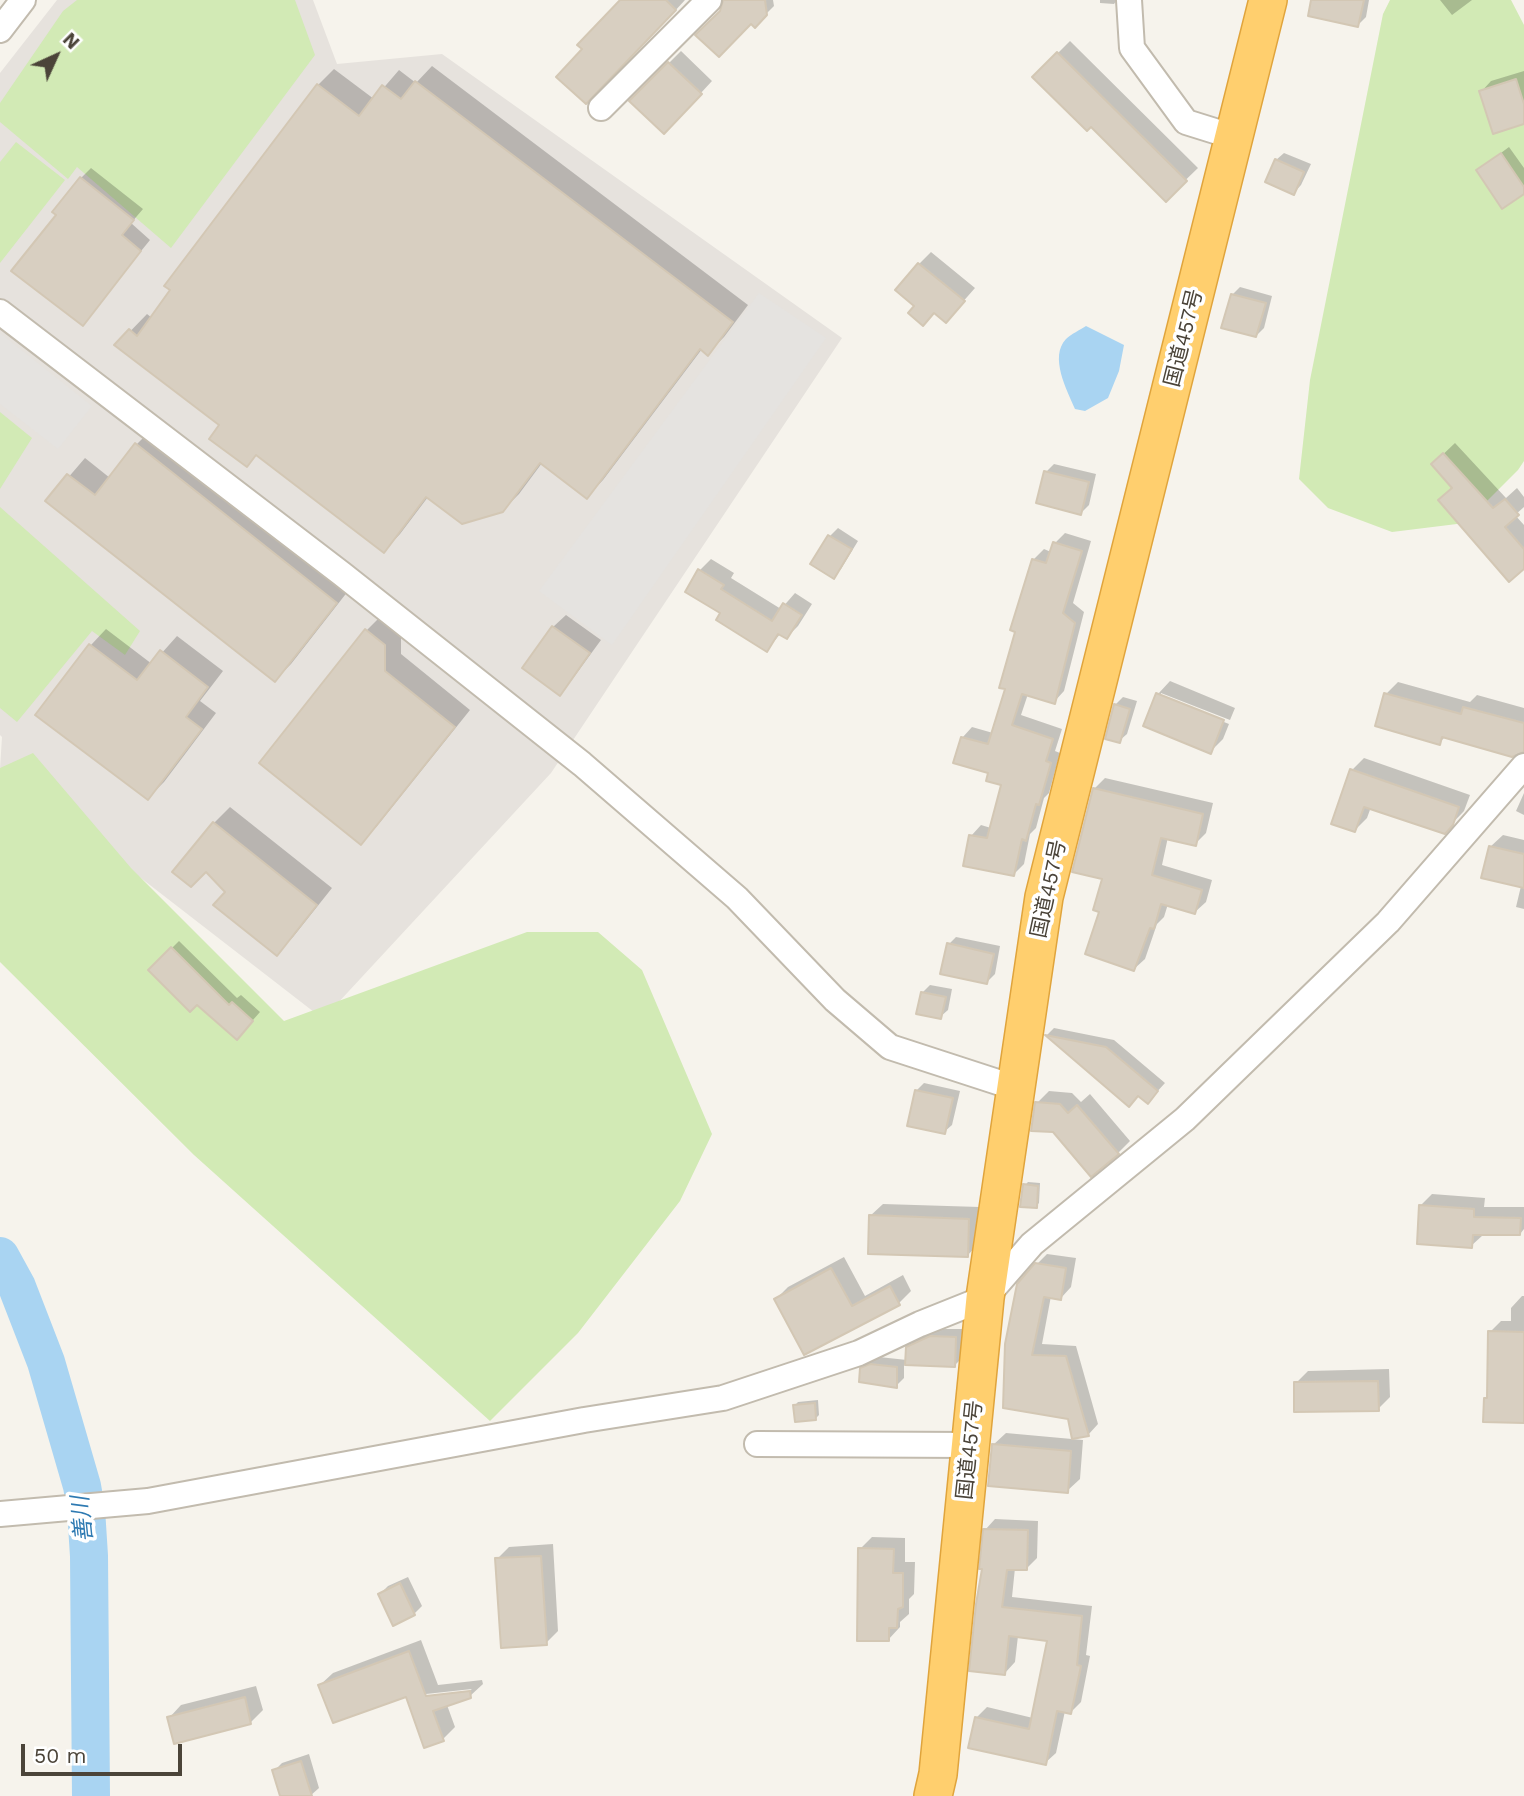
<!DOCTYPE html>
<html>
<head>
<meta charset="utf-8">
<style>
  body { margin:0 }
  #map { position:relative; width:1524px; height:1796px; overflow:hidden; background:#f6f3ec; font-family:"Work Sans",sans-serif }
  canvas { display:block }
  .north { position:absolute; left:21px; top:21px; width:70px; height:70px; -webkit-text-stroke:5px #fff; paint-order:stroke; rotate:45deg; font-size:19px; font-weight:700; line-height:28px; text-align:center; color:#4b4439 }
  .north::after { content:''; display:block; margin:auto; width:24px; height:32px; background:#4b4439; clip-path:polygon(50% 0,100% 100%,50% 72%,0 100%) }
  .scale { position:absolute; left:21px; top:1744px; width:161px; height:32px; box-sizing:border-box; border:4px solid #4b4439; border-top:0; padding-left:9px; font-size:21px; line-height:24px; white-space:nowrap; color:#4b4439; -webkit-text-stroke:5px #fff; paint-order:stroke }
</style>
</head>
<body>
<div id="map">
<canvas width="1524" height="1796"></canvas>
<div class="north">N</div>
<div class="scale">50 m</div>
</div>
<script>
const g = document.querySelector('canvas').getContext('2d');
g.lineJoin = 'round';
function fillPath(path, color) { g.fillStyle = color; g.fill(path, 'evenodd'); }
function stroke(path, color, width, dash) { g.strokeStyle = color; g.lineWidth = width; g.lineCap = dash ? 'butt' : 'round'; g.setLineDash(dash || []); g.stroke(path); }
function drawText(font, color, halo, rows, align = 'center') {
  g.font = font + ' "Work Sans","Noto Sans JP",sans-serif'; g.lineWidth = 7; g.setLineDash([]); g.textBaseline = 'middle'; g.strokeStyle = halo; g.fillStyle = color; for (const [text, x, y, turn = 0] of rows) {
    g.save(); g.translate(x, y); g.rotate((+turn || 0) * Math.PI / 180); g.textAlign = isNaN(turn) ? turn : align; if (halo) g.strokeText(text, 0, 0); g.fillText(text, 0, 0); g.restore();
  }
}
fillPath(new Path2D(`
  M 57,0 L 313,0 L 337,64 L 442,54 L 842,338 L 551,773 L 323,1019 L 0,769 L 2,737 L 0,735 L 0,73 Z`), '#e6e2dd');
fillPath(new Path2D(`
  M 77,0 L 295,0 L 315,55 L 171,248 L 77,167 L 68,179 L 0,122 L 0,103 L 63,11 Z
  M 1390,0 L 1511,0 L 1524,25 L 1524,461 L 1518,470 L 1465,523 L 1392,532 L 1328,508 L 1299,479 L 1310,380 L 1383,14 Z
  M 16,142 L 65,180 L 0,263 L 0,162 Z
  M 0,412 L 32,438 L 0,489 Z
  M 0,507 L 140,631 L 125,655 L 92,631 L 17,722 L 0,708 Z
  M 33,753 L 131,868 L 284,1021 L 527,932 L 598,932 L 642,970 L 712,1134 L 680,1201 L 578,1333 L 490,1421 L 194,1155 L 0,962 L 0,768 Z`), '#d2eab5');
fillPath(new Path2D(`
  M 759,293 L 826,338 L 612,645 L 539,591 Z
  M 0,333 L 92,406 L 58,449 L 0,404 Z`), '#e5e3e0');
fillPath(new Path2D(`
  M 1086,326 L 1124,345 L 1119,371 L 1108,398 L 1085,411 L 1075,409 C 1067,390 1049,357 1066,339 C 1071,334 1080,330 1086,326 Z`), '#a9d4f2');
fillPath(new Path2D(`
  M 629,0 L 685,0 L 674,12 Z
  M 724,0 L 773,0 L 774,6 L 754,26 L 751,22 L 721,12 Z
  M 1100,0 L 1117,0 L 1114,4 L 1100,3 Z
  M 1313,0 L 1369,0 L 1366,17 L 1358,25 Z
  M 1440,0 L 1472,0 L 1452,15 Z
  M 1070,41 L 1198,168 L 1166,199 L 1091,125 L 1034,77 Z
  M 681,51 L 712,81 L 676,120 L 631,101 Z
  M 432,66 L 748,305 L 724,337 L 708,353 L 702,349 L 603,480 L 587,497 L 542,463 L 519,494 L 502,511 L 428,497 L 400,534 L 384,551 L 257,454 L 247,465 L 222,425 L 117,345 L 147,314 L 152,318 L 318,85 L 334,69 L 374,99 L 399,70 L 416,83 Z
  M 1524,71 L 1524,122 L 1481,92 L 1491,81 Z
  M 1509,147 L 1524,168 L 1524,192 L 1478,170 Z
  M 1284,153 L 1311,164 L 1301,185 L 1294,193 L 1276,160 Z
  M 91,168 L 143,209 L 131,223 L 150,240 L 82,324 L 58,214 L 81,178 Z
  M 931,252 L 975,288 L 946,321 L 935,312 L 917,305 L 919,264 Z
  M 1240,287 L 1272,296 L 1264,328 L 1256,336 L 1232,295 Z
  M 153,428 L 352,586 L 291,664 L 275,680 L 48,501 L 85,458 L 110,478 L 136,445 Z
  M 1455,443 L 1506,498 L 1517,488 L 1524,497 L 1524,507 L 1515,515 L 1524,525 L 1524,567 L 1433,464 Z
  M 1054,464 L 1096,474 L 1089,505 L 1081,513 L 1046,472 Z
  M 838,528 L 858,541 L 841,569 L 834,576 L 813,564 L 830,536 Z
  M 1065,533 L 1091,541 L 1073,603 L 1084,612 L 1064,691 L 1054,702 L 1028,694 L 1021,715 L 1062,729 L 1055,751 L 1060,753 L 1049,793 L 1044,798 L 1036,828 L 1030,834 L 1024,864 L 1014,874 L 971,836 L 981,825 L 991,828 L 1003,784 L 962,738 L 972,727 L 993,733 L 1008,688 L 1033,560 L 1044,549 L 1051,552 L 1055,543 Z
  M 711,559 L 734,573 L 731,578 L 781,609 L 795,593 L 812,604 L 798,626 L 787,637 L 781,633 L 767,650 L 723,613 L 700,570 Z
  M 383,614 L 401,628 L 401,654 L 470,710 L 377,826 L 361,843 L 367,630 Z
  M 566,615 L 601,640 L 571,681 L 559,693 L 524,668 L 553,627 Z
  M 106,629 L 152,664 L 177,636 L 223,671 L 200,701 L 216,713 L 164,782 L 148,798 L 38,714 L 91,645 Z
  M 1170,681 L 1235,708 L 1230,720 L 1161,693 L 1161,697 L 1229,724 L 1223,739 L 1211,751 L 1145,725 L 1158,694 Z
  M 1398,682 L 1470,702 L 1477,695 L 1524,708 L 1524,743 L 1445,737 L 1439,743 L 1386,694 Z
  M 1123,697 L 1137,701 L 1127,734 L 1119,741 L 1115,705 Z
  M 1364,758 L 1470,795 L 1464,811 L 1444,832 L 1371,807 L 1367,818 L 1355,830 L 1352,770 Z
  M 1105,778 L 1213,803 L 1206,833 L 1195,844 L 1168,837 L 1162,865 L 1212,880 L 1206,902 L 1195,912 L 1168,904 L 1164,917 L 1157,924 L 1145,959 L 1134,969 L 1101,911 L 1105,878 L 1094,789 Z
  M 1524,793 L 1524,815 L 1516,811 Z
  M 230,807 L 332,888 L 293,937 L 277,953 L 228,892 L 214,823 Z
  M 1503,835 L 1524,840 L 1524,909 L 1516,907 L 1521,886 L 1490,847 Z
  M 956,937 L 1000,946 L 995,974 L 987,982 L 949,944 Z
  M 179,941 L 237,998 L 241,995 L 260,1012 L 245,1029 L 197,1002 L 150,970 Z
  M 930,985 L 952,989 L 948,1010 L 940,1017 L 922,993 Z
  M 1054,1028 L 1114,1040 L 1165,1083 L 1155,1094 L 1139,1094 L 1129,1105 L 1047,1035 Z
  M 924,1083 L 960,1091 L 952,1125 L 944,1132 L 916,1091 Z
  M 1049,1091 L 1072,1093 L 1081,1102 L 1090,1094 L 1130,1141 L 1118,1153 L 1037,1103 Z
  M 1028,1182 L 1040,1183 L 1039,1203 L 1036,1206 L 1025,1185 Z
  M 1432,1194 L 1485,1198 L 1484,1207 L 1524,1207 L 1524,1229 L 1520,1234 L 1483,1235 L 1471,1246 L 1420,1206 Z
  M 883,1204 L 980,1207 L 979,1243 L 967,1256 L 870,1216 Z
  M 1047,1254 L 1076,1258 L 1071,1287 L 1061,1298 L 1051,1296 L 1042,1344 L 1076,1346 L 1098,1424 L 1088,1435 L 1069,1418 L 1005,1406 L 1036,1265 Z
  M 844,1257 L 865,1296 L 903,1275 L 911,1291 L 899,1303 L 805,1353 L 776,1299 L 788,1287 Z
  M 1522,1296 L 1524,1296 L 1524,1421 L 1486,1399 L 1489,1396 L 1490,1332 L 1501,1321 L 1511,1321 L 1511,1308 Z
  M 940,1329 L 963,1329 L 963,1357 L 955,1365 L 904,1364 L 904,1378 L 896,1386 L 861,1369 L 870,1361 L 879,1357 L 907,1360 L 907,1348 L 915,1340 Z
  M 1389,1369 L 1390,1397 L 1378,1409 L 1296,1383 L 1308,1371 Z
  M 818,1400 L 819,1415 L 816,1418 L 795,1405 L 798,1402 Z
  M 1006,1433 L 1083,1440 L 1080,1479 L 1067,1491 L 993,1445 Z
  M 995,1519 L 1038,1521 L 1037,1558 L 1027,1568 L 1015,1568 L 1012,1597 L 1092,1606 L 1086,1655 L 1090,1656 L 1081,1702 L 1071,1712 L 1065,1711 L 1056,1753 L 1045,1763 L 976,1718 L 987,1707 L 1033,1718 L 1050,1639 L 1018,1636 L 1015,1662 L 1005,1673 L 984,1567 L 985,1530 Z
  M 872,1537 L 905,1538 L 905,1562 L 915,1562 L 914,1594 L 909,1599 L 909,1614 L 900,1622 L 900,1627 L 888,1640 L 860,1549 Z
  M 553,1544 L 558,1631 L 546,1643 L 497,1559 L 509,1547 Z
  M 408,1577 L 422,1606 L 414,1614 L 380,1594 L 388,1586 Z
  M 421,1640 L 438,1685 L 482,1680 L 483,1684 L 470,1696 L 447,1705 L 455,1727 L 443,1739 L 407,1694 L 320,1685 L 333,1673 ZM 472,1689 L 464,1694 L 417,1699 L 417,1695 Z
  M 256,1686 L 263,1710 L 250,1723 L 169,1718 L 181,1705 Z
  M 309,1754 L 319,1788 L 310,1796 L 282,1796 L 274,1771 L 282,1763 Z`), '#0003');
stroke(new Path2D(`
  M 0,1256 L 17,1287 L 46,1362 L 82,1486 L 86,1509 L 89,1556 L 91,1796`), '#a9d4f2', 38);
const building = new Path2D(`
  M 620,0 L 666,0 L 676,10 L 586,104 L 556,77 L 582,49 L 577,45 Z
  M 723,0 L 765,0 L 767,15 L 755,28 L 751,24 L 719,57 L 695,35 L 720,11 Z
  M 1311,0 L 1364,0 L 1358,27 L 1308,16 Z
  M 1057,52 L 1187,181 L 1166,202 L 1091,127 L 1087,131 L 1032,77 Z
  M 668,62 L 702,94 L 664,134 L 629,101 Z
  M 1516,79 L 1524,104 L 1524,124 L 1493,134 L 1479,91 Z
  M 415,81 L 733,322 L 708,356 L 700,349 L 587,499 L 540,463 L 503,512 L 462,524 L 426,497 L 384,553 L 256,455 L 247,467 L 209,439 L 219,425 L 114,345 L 129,329 L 137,336 L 170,290 L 164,286 L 317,84 L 359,116 L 382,85 L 401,99 Z
  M 1501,153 L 1524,187 L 1524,194 L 1502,209 L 1476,170 Z
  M 1275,159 L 1304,172 L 1294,195 L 1265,182 Z
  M 80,177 L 134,220 L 122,235 L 141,251 L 83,326 L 11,271 L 56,215 L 52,212 Z
  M 918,263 L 965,301 L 946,323 L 934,313 L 923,326 L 908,313 L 914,306 L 895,290 Z
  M 1231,294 L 1266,303 L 1256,337 L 1221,328 Z
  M 135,443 L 337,603 L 275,682 L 45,501 L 67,474 L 95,495 Z
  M 1443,453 L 1493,508 L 1505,499 L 1519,515 L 1505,527 L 1524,549 L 1524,569 L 1509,582 L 1438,500 L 1452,488 L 1431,464 Z
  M 1044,471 L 1089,482 L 1081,515 L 1036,503 Z
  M 828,535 L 852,549 L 834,579 L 810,564 Z
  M 1053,542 L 1082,551 L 1063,613 L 1075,623 L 1055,704 L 1022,694 L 1012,725 L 1053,739 L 1046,761 L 1051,763 L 1039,805 L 1036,804 L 1026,841 L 1022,839 L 1014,876 L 963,866 L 969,835 L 987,838 L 1001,785 L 986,781 L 988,773 L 953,763 L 961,737 L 988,744 L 1005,689 L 999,688 L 1015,632 L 1010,630 L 1032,559 L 1046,563 Z
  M 698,569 L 724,585 L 721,589 L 772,621 L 783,603 L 802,615 L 787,639 L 778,634 L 767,652 L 716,620 L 720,613 L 685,592 Z
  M 552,626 L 590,653 L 560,696 L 522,668 Z
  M 365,629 L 385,645 L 385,671 L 455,727 L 361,845 L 259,763 Z
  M 89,644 L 137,680 L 160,650 L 208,687 L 186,717 L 202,729 L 148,800 L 35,715 Z
  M 1156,693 L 1224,720 L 1211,754 L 1143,726 Z
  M 1384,693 L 1461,714 L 1463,707 L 1524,723 L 1524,752 L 1512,757 L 1442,737 L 1440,745 L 1375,726 Z
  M 1114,704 L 1130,709 L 1120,743 L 1105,739 Z
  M 1350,769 L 1459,807 L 1453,825 L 1445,834 L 1364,807 L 1355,832 L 1331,824 Z
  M 1093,788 L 1203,814 L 1196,846 L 1161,838 L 1152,875 L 1202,890 L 1195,914 L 1161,904 L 1154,929 L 1150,928 L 1134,971 L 1085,954 L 1099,912 L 1093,910 L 1102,879 L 1072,872 Z
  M 213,822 L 317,905 L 277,956 L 213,905 L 225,892 L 206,872 L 191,887 L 172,872 Z
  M 1489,846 L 1524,854 L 1524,888 L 1481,878 Z
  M 947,943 L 994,954 L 987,984 L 940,974 Z
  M 171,947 L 229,1005 L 232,1002 L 253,1021 L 237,1040 L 197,1005 L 190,1012 L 148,970 Z
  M 921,992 L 946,997 L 941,1019 L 916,1014 Z
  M 1045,1035 L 1106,1047 L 1158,1091 L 1148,1104 L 1138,1096 L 1129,1107 Z
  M 915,1090 L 953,1098 L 945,1134 L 907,1126 Z
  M 1035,1102 L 1060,1104 L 1068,1113 L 1077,1105 L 1119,1154 L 1091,1177 L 1053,1132 L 1031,1131 Z
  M 1023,1184 L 1038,1186 L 1037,1208 L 1020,1207 Z
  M 1419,1205 L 1474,1209 L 1474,1217 L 1521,1218 L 1520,1235 L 1473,1235 L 1472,1248 L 1417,1244 Z
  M 869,1215 L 969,1219 L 968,1257 L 868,1254 Z
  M 1035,1263 L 1066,1268 L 1061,1300 L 1044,1297 L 1032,1355 L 1066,1356 L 1089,1436 L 1072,1439 L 1068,1419 L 1003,1408 L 1005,1344 L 1017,1284 Z
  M 831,1268 L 852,1306 L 890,1286 L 900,1305 L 804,1355 L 774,1299 Z
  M 1488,1331 L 1524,1332 L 1524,1423 L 1483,1422 L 1484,1398 L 1487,1398 Z
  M 930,1336 L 956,1337 L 955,1367 L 905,1365 L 906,1347 Z
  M 870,1364 L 897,1367 L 897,1388 L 859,1382 L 860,1368 Z
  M 1378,1381 L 1379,1411 L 1294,1412 L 1294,1382 Z
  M 815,1403 L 816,1420 L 795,1422 L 793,1405 Z
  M 992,1444 L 1071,1451 L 1068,1493 L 988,1486 Z
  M 983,1529 L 1028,1530 L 1027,1570 L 1007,1570 L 1002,1607 L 1082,1616 L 1077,1665 L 1081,1666 L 1071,1714 L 1057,1711 L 1046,1765 L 968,1748 L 975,1717 L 1029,1729 L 1047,1641 L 1009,1636 L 1005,1675 L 969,1671 L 976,1604 L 982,1569 L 979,1569 Z
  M 858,1548 L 894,1549 L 893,1573 L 903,1573 L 903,1607 L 898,1609 L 897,1628 L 889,1628 L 889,1641 L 857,1641 Z
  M 541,1556 L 547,1645 L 501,1648 L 495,1558 Z
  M 400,1583 L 415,1615 L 393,1626 L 378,1594 Z
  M 409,1651 L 426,1696 L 470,1691 L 471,1698 L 433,1711 L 444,1741 L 424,1748 L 406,1697 L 333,1723 L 318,1685 Z
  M 245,1697 L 251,1724 L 174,1744 L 167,1717 Z
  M 301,1761 L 312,1796 L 280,1796 L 272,1770 Z`);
fillPath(building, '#d8cfc1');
stroke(building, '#d3c7b4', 2);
const minor = new Path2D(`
  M 1129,0 L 1132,48 L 1186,122 L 1234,137
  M 0,30 L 23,0
  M 601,108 L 709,0
  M 0,312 L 342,574 L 582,764 L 737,898 L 835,1000 L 890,1047 L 1016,1088
  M 757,1444 L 971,1445
  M 0,1514 L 148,1501 L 584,1420 L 723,1398 L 859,1353 L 920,1324 L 985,1298 L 1032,1244 L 1185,1119 L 1388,922 L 1524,766`);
const highway = new Path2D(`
  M 933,1796 L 938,1774 L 985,1298 L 1044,897 L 1268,0`);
stroke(minor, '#c2bbae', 28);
stroke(highway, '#e0a43c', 40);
stroke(minor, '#fff', 24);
stroke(highway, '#ffcf6e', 37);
drawText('21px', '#4b4439', '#fff', [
  ["国道457号",1184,338,-76],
  ["国道457号",1049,889,-78],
  ["国道457号",970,1450,-84]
]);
drawText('italic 23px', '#2e7ab2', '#fff', [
  ["善川",83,1519,-96]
]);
</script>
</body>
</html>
